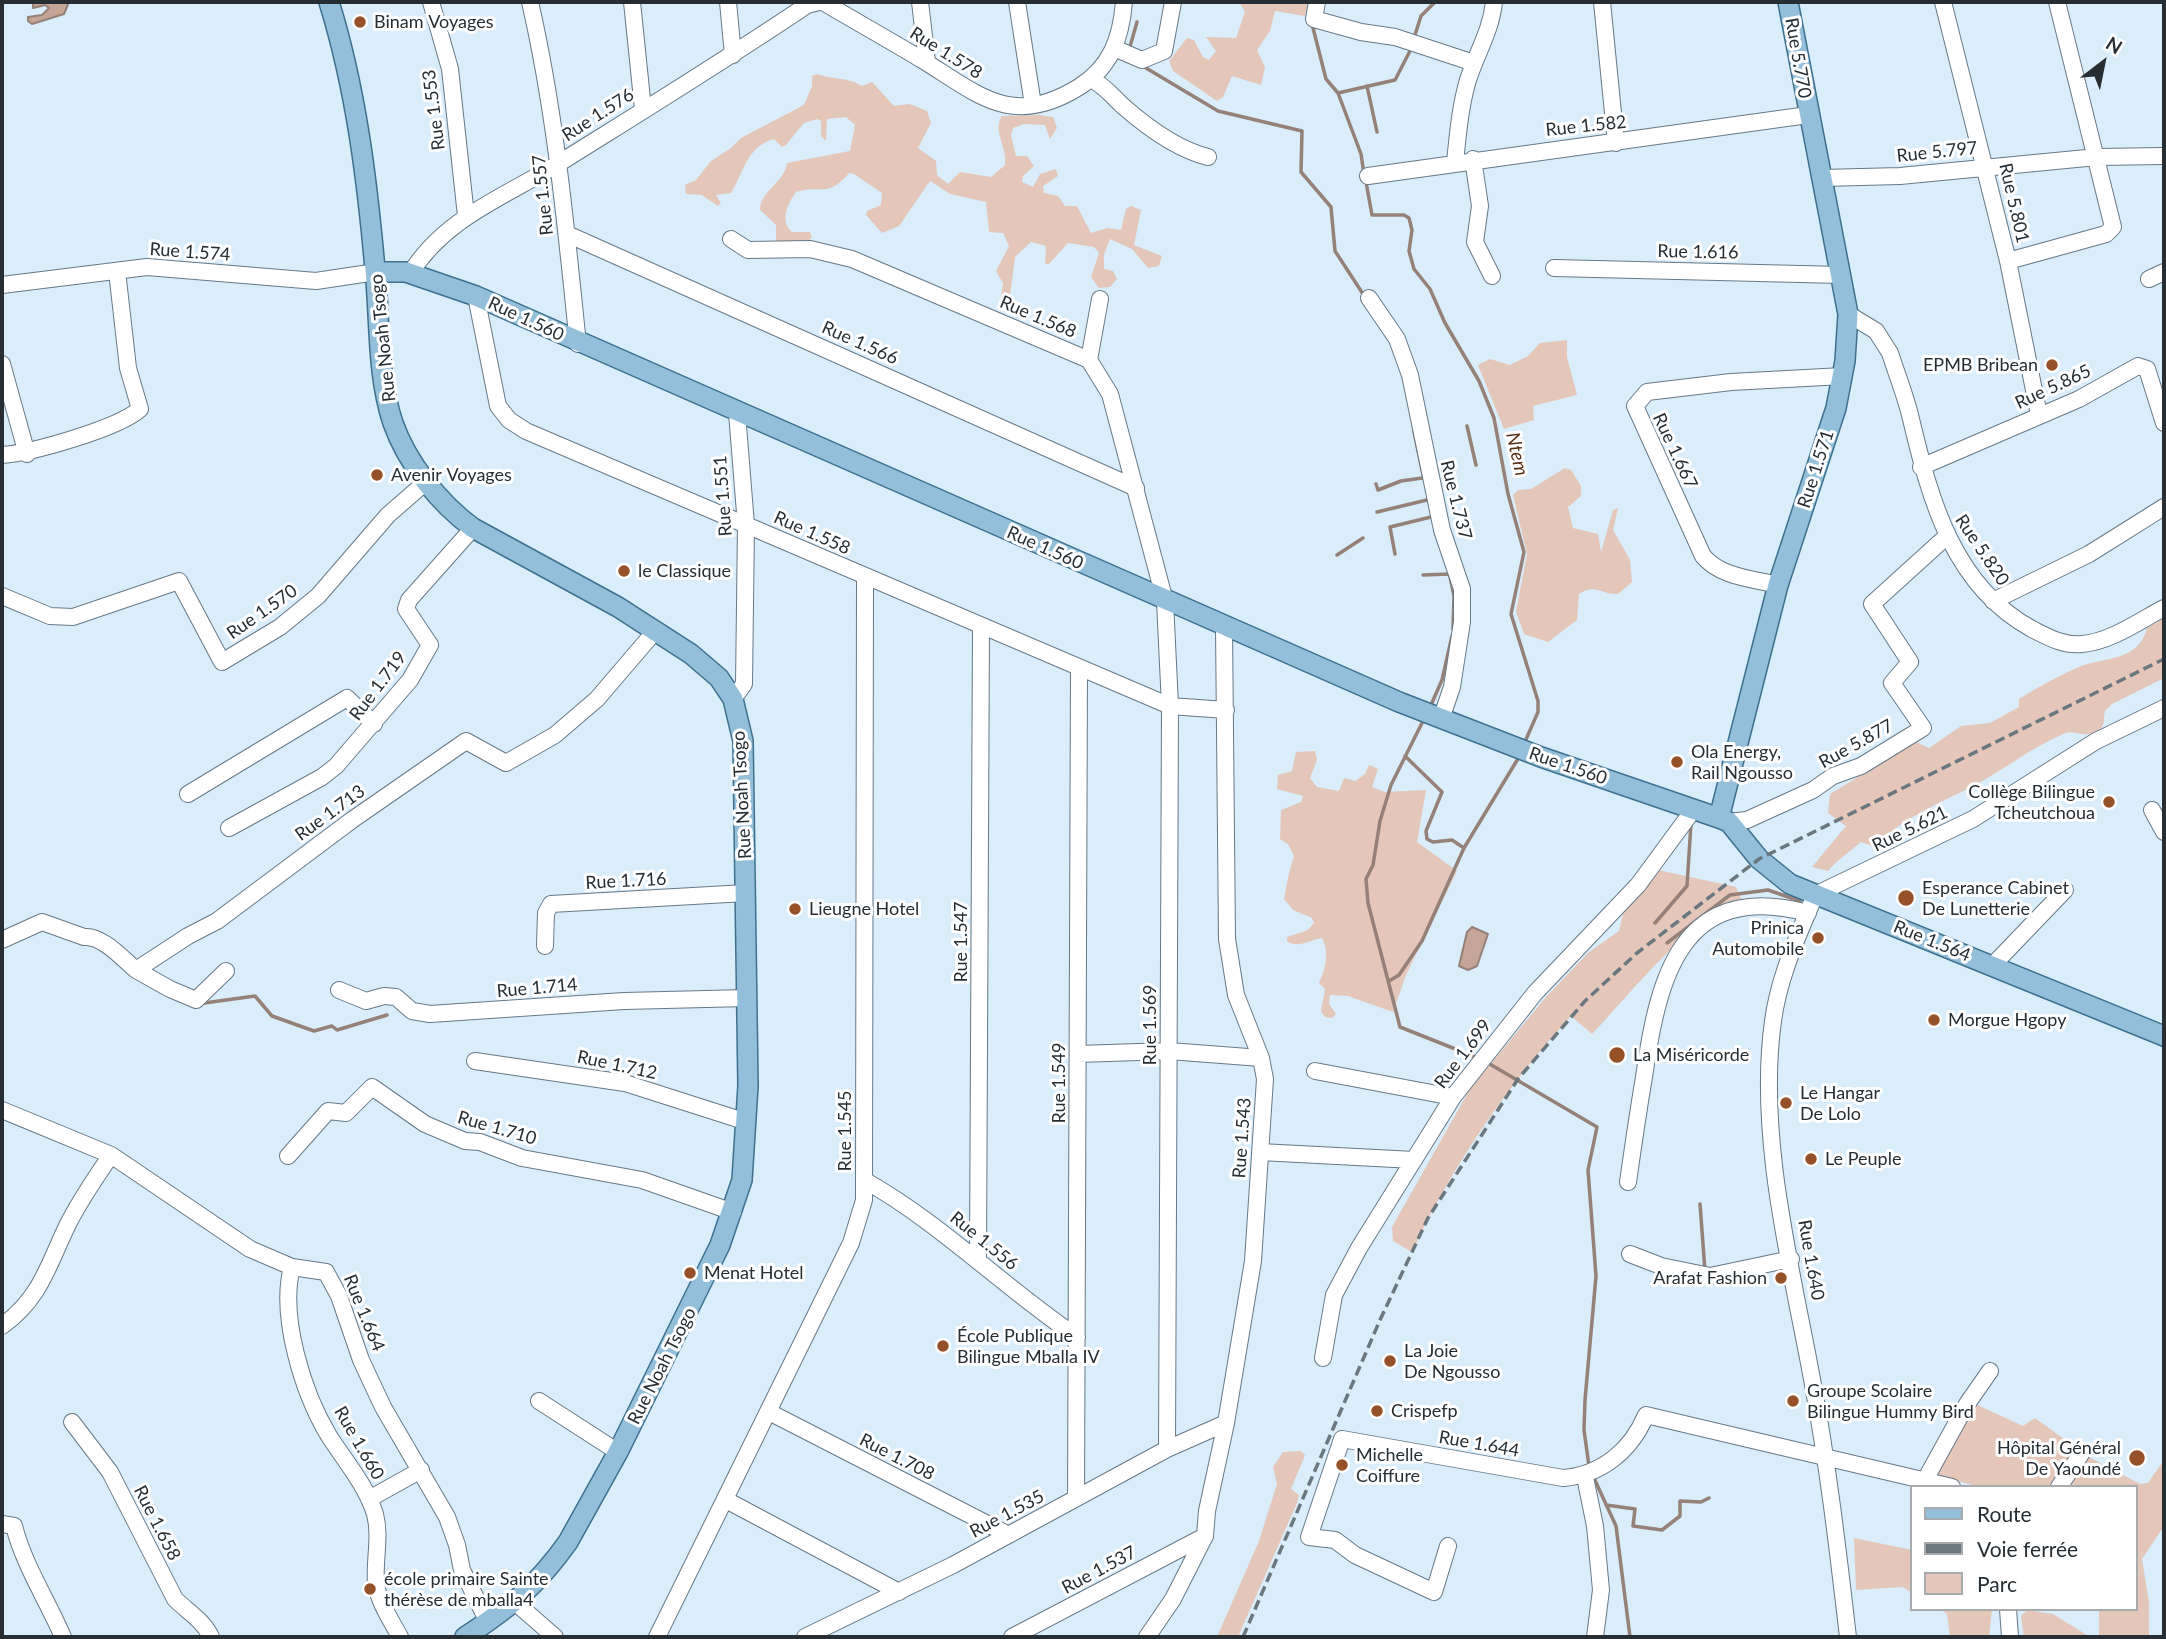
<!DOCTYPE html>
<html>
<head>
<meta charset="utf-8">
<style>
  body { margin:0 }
  #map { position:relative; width:2166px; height:1639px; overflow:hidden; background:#d9edfb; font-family:Lato,sans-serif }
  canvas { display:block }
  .frame { position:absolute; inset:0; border:4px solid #262e33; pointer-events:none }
  .legend { position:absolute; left:1910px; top:1485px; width:228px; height:126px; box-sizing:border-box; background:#fff; border:2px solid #a8abad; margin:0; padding:9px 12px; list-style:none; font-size:21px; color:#262e33 }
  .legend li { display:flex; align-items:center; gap:14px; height:35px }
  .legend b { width:35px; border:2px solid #a8abad }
  .north { position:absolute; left:2068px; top:28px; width:70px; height:70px; -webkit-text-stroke:5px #fff; paint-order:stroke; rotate:32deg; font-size:19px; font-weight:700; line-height:28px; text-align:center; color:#262e33 }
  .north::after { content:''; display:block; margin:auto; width:24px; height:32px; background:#262e33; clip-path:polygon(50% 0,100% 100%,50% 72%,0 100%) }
</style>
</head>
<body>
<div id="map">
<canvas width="2166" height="1639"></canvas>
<div class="frame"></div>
<ul class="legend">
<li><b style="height:9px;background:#94bfda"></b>Route</li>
<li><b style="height:9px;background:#6a777f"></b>Voie ferrée</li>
<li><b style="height:19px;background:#e4c7b8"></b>Parc</li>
</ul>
<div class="north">N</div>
</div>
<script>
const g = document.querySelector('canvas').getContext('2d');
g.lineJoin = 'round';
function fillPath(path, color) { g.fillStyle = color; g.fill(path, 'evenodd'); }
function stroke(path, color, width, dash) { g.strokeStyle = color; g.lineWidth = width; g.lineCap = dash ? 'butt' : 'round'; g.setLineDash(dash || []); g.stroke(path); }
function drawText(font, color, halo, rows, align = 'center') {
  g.font = font + ' Lato,sans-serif'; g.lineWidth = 6; g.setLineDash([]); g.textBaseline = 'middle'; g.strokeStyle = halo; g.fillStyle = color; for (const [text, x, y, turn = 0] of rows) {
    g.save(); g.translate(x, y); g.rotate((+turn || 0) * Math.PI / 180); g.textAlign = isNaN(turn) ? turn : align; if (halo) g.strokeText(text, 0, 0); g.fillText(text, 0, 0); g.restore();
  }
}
fillPath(new Path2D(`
  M 1235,2 L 1309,2 L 1305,16 L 1275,11 L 1270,31 L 1257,50 L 1265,67 L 1261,85 L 1232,76 L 1223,97 L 1217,101 L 1173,71 L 1169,61 L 1187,38 L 1194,40 L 1203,57 L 1209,60 L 1216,51 L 1206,37 L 1236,38 L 1245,12 L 1241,5 Z
  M 817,74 C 833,80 849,77 862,86 L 872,82 L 894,106 L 910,104 L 927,111 L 931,123 L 918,148 L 936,161 L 937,175 L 948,184 L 960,172 L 991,177 L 1005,165 C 1008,149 992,130 1002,116 L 1039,115 L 1053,117 L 1057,128 L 1050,139 L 1045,125 L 1024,124 L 1013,128 L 1011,135 L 1016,156 L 1027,156 L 1034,166 L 1023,176 L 1022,182 L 1033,187 L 1040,174 L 1056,169 L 1058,176 L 1043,186 L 1044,193 L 1058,196 L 1065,206 L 1077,206 L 1091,233 L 1108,228 L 1121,230 L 1126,209 L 1131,206 L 1141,210 L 1134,245 L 1162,256 L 1159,266 L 1148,268 L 1132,249 L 1110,239 L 1104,255 L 1104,269 L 1113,271 L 1117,279 L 1110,287 L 1099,288 L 1091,277 L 1099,253 L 1094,247 L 1068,243 L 1049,264 L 1045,264 L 1046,246 L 1031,242 L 1015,257 L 1009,304 L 1004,304 L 1001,298 L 1003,283 L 996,271 L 1009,246 L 1003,233 L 989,232 L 986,202 L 950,194 L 930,181 L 899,226 L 882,233 L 866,215 L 867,211 L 881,205 L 882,193 L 854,174 L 849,173 C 827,199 822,184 796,192 C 788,203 779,221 792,232 L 810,232 L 812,238 L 804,243 L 776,241 L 776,225 L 760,210 C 760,191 785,182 787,163 L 850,151 L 855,125 L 846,117 L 827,119 L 826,141 L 821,136 L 821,121 L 817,119 L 804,123 L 785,146 L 782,147 L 774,139 C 747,146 744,172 731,193 L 716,195 L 721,203 L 718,206 L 702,195 L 686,194 L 685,185 L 696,180 L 711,161 L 731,148 L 741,138 L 804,105 L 812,86 L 812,76 Z
  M 1567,340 L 1567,357 L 1577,395 L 1533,406 L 1534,420 L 1504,429 L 1478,365 L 1490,359 L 1510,365 L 1528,356 L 1540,343 Z
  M 1565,468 L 1571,470 L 1581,486 L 1581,496 L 1568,507 L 1573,528 L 1598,534 L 1601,552 L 1613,510 L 1618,508 L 1613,530 L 1630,560 L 1632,582 L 1618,594 C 1601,595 1596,583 1579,594 L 1577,620 L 1548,642 L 1524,634 L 1516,612 L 1527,554 L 1513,495 L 1518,490 L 1531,489 Z
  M 2164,618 L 2164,678 L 2112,704 L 2105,711 C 2103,718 2106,725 2099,730 C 2086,740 2076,729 2063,734 C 2033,747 2007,767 1979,783 C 1943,802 1902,817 1875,847 L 1861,842 C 1849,852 1837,860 1828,871 L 1812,867 L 1846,826 L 1828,813 L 1830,794 L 1916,742 L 1929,748 L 1961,726 L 1990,723 L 2019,707 L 2019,699 C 2038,687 2058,676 2079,667 C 2103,657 2139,662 2147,628 Z
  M 1315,751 L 1317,760 L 1310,778 L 1317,787 L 1339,791 L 1344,778 L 1355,781 L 1365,774 L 1369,765 L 1378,769 L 1372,787 L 1385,792 L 1426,790 L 1417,842 L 1457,871 L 1406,975 L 1393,1012 L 1348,996 L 1330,995 L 1329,1004 L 1336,1014 L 1332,1018 L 1325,1017 L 1321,1011 L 1325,989 L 1319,983 C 1325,970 1330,953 1322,938 C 1310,940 1297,949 1287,941 L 1287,937 L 1308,930 L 1314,923 L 1312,918 L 1293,910 L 1284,899 C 1287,884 1289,871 1294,856 L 1288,844 L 1280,839 L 1281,810 L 1301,802 L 1303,796 L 1277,789 L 1278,775 L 1292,771 L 1296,752 Z
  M 1658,870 L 1736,887 L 1742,900 C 1680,927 1638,986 1592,1034 L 1571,1016 C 1507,1086 1452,1166 1412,1252 L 1393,1241 L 1392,1227 L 1470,1089 L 1546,997 L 1589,952 L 1619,931 L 1623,913 Z
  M 1975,1404 L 2023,1426 L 2035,1418 L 2078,1449 L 2051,1487 L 1980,1487 L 1935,1475 Z
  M 1301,1451 L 1305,1455 L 1291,1489 L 1299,1495 L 1297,1503 L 1238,1637 L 1217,1637 L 1259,1541 L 1277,1484 L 1273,1467 L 1283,1452 Z
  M 2089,1457 L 2140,1484 L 2148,1483 L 2164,1460 L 2164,1526 L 2142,1559 L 2149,1602 L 2149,1637 L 2099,1637 L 2099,1609 L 2136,1609 L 2136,1487 L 2067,1487 Z
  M 1854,1538 L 1912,1550 L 1912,1593 L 1903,1587 L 1856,1590 Z
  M 1940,1609 L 1992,1609 L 1989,1637 L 1950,1637 L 1947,1614 Z
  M 2027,1610 L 2053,1614 L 2090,1637 L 2024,1637 L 2021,1616 Z`), '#e4c7b8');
const water = new Path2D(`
  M 33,2 L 69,2 L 64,14 L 32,24 L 28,21 L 28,17 L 42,15 L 49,8 L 45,5 L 33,8 Z
  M 1472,927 L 1488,934 L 1477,966 L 1468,970 L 1459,966 L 1467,932 Z`);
fillPath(water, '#c5a595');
stroke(water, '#958178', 2);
stroke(new Path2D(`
  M 1312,24 L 1326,79 L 1338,93
  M 1414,38 L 1421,16 L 1435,2
  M 1129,50 L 1137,22
  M 1141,65 L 1218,111 L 1302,131 L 1301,172 L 1331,207 L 1335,251 L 1365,297
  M 1367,86 L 1377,132
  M 1364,174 L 1361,154 L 1338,93 L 1395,80 L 1411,49
  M 1366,182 L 1372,215 L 1404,215 L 1409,218 L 1412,230 L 1409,251 L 1414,269 L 1430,289 L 1445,323 L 1479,381 L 1494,418 L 1508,494 L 1524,552 L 1511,614 L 1538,701 L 1538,712 L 1524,744
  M 1467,426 L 1476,465
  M 1414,432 L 1424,479
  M 1376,484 L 1378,490 L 1401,481 L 1422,478
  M 1377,512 L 1427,500
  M 1395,554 L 1390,527 L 1431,517
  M 1337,555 L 1363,538
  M 1423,575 L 1450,574
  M 1450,577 L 1454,596 L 1453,629
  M 1431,705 L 1442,680 L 1452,636
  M 1424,719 L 1391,785 L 1380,821 L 1373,865 L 1366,879 L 1368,903 L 1400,1027 L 1478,1058
  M 1405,756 L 1442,792 L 1426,831 L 1427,839 L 1433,842 L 1452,840 L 1464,848
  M 1655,923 L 1687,886 L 1691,823
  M 1667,943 L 1730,895 L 1768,890 L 1800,901
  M 1389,981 L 1399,975 L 1422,941 L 1464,848 L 1519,757
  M 197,1004 L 255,996 L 272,1016 L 314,1031 L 332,1026 L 337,1030 L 387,1015
  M 1488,1063 L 1597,1127 L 1588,1170 L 1596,1276 L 1585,1400 L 1584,1430 L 1589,1466
  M 1700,1204 L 1705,1271
  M 1593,1476 L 1616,1526 L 1630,1637
  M 1606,1505 L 1635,1509 L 1633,1526 L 1662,1530 L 1680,1516 L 1680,1501 L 1701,1502 L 1709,1498`), '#958178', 3.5);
const minor = new Path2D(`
  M 431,2 L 450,69 L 466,216
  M 530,2 C 556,115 566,229 578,344
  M 632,2 L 643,109
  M 728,2 L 733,55
  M 823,2 C 857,22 891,41 924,61 C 980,96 1013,128 1079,87 C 1111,67 1121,38 1124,2
  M 920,2 L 927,62
  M 1017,2 L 1033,105
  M 1317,2 L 1314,19 L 1361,32 L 1395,37 L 1474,63
  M 1602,2 L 1616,143
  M 1943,2 L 2008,261 L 2039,415
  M 1114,48 L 1142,60 L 1164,51 L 1173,2
  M 1091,79 C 1105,86 1112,96 1124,107 C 1147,127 1179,150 1208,157
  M 1473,159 L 1480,206 L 1475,242 L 1492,276
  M 1455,162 C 1458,134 1460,107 1468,80 C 1477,52 1491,31 1494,2
  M 1368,176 L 1808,115
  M 1822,178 L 1900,176 L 2097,157 L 2164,156
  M 567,234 L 1136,488
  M 731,239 L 748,250 L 810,249 L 852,259 L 1089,360 L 1110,394 L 1165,601 L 1170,706 L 1167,1449
  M 2008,261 L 2106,234 L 2113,227 L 2057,2
  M 1554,268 L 1841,275
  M 410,274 C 445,217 507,196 561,162 C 644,110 727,59 807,5 L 819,2
  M 2149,279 L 2164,272
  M 2,285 L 147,267 L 316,281 L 376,272
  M 476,296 L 498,406 L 509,420 L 526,431 L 1170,706 L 1226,710
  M 1369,298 L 1397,339 L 1410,375 L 1442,530 L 1462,589 L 1462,622 L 1452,687 L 1441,719
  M 1848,314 L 1876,331 L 1890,353 C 1897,375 1906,397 1911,419 C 1930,499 1953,586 2032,629 C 2048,637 2063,646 2082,644 C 2110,642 2139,621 2164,608
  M 1089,360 L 1100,299
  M 2,364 L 27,454
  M 2,455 C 32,453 119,428 140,409 L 128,368 L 117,271
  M 1921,467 L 2079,399 L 2138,366 L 2147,369 L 2164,423
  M 1778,585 C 1753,579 1720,577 1703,556 L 1635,406 L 1647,392 L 1731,382 L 1843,376
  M 2,596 L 50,616 L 73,617 L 179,581 L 222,662 L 280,627 L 318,596 L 388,515 L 427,481
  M 1993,601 L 2089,554 L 2164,507
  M 733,699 L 744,684 L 746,525 L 737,413
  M 188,794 L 347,698 L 374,724
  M 2152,810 L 2164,832
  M 1729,822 L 1747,820 L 1813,790 L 1833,776 L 1861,766 L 1923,728 L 1892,683 L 1910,662 L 1872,604 L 1947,536
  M 229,828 L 322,777 L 336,766 L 410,680 L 430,645 L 406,609 L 409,600 L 473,528
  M 2,940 L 42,922 L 84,937 C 102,935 123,959 136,970 L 188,936 L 217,921 L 352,820 L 466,741 L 506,763 L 555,735 L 597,699 L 656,630
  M 545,946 L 546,913 L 551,904 L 746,893
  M 1993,965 L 2065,890
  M 136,970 L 170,989 L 196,1000 L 226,971
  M 339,990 L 366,1001 L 384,996 L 396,997 L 412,1011 L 430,1014 L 624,1001 L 747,998
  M 1078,1054 L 1169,1051 L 1261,1058
  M 475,1061 L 625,1083 L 747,1122
  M 1315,1071 L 1453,1097
  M 2,1110 L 111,1155 L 250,1249 L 292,1267 L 326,1272 L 339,1296 L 361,1360 L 383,1407 L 447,1517 L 457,1545 L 462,1570 L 488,1622
  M 1260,1152 L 1414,1160
  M 288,1156 L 328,1111 L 346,1113 L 372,1087 L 425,1124 L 465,1141 L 480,1142 L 522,1158 L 642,1180 L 733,1212
  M 864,1180 C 942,1224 1003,1287 1077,1337
  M 1628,1182 C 1633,1147 1638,1112 1644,1077 C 1658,978 1681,879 1808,913
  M 1630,1254 L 1661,1266 L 1710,1276 L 1791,1259
  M 978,1258 L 981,627
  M 292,1267 C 279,1316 303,1393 329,1436 C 345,1461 366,1485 375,1514 C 381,1537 374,1560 376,1584 C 379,1603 391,1620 400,1637
  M 2,1326 C 41,1298 48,1265 68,1224 C 80,1200 96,1177 111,1155
  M 1323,1358 L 1334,1295 L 1359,1248 L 1453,1097 L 1535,993 L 1638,885 L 1694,809
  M 539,1401 L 618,1452
  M 769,1412 L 1009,1535
  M 72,1422 L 110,1472 L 175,1599 C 188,1612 203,1620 211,1637
  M 1585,1477 L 1595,1526 L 1601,1590 L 1595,1637
  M 1925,1480 L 1967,1404 L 1990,1371
  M 2059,1487 L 2081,1454
  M 1076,1498 L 1079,668
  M 369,1499 L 421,1470
  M 726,1500 L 899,1592
  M 2,1524 L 14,1526 C 24,1565 47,1600 63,1637
  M 1448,1546 L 1434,1592 L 1355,1555 L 1335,1540 L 1309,1537 L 1342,1439 L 1563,1478 C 1601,1475 1631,1451 1646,1415 L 1952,1487
  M 516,1603 L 555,1637
  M 2008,1609 L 2010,1637
  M 657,1637 L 851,1243 L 864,1200 L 865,578
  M 805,1637 L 953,1565 L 1167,1449 L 1226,1423
  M 1012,1637 L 1205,1536
  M 1147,1637 L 1173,1599 L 1205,1536 L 1207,1511 L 1226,1423 L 1253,1261 L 1265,1079 L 1261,1058 L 1236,995 L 1227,939 L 1224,627
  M 1848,1637 C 1838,1551 1828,1465 1812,1379 C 1791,1265 1757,1136 1773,1021 C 1779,976 1798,936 1815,895 L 1973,819 L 2096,741 L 2164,708`);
const major = new Path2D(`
  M 329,2 C 356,89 367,179 375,269 C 380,319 377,376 393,423 C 407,463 439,503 473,528 L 618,607 L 691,654 L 719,678 L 733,699 L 743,741 L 748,1086 L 742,1180 L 720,1245 L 618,1452 L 568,1542 C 536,1587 510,1607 465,1637
  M 376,272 L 406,272 L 476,296 L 1399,702 L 1541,757 L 1719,818 L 1729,822 L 1759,859 L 1790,884 L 2164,1036
  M 1719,818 L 1778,585 L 1836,408 L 1845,361 L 1848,314 L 1788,2`);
stroke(minor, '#677986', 18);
stroke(major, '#3f718f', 22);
stroke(minor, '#fff', 16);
stroke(major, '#94bfda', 19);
stroke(new Path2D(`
  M 1243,1637 L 1380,1320 L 1428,1218 L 1518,1079 L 1585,1001 L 1637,953 L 1759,859 L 2164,659`), '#6a777f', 3.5, [10, 5]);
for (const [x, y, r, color] of [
  [360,22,7,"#975128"],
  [2052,365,7,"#975128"],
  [377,475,7,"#975128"],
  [624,571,7,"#975128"],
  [1677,762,7,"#975128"],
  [2109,802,7,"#975128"],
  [1906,898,9,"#975128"],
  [795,909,7,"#975128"],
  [1818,938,7,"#975128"],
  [1934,1020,7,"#975128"],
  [1617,1055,9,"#975128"],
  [1786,1103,7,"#975128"],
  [1811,1159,7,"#975128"],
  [690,1273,7,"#975128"],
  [1781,1278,7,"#975128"],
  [943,1346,7,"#975128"],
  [1390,1361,7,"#975128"],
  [1793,1401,7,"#975128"],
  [1377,1411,7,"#975128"],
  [2137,1458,9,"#975128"],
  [1342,1465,7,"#975128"],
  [370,1589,7,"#975128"]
]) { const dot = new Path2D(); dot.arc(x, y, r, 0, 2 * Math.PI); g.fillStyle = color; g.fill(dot); stroke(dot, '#fff', 2.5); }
drawText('18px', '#262e33', '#fff', [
  ["Binam Voyages",374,22],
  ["EPMB Bribean",2038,365,"right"],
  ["Avenir Voyages",391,475],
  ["le Classique",638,571],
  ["Ola Energy,",1691,752],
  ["Rail Ngousso",1691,773],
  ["Collège Bilingue",2095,792,"right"],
  ["Tcheutchoua",2095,813,"right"],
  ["Esperance Cabinet",1922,888],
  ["De Lunetterie",1922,909],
  ["Lieugne Hotel",809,909],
  ["Prinica",1804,928,"right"],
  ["Automobile",1804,949,"right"],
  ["Morgue Hgopy",1948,1020],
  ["La Miséricorde",1633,1055],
  ["Le Hangar",1800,1093],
  ["De Lolo",1800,1114],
  ["Le Peuple",1825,1159],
  ["Menat Hotel",704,1273],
  ["Arafat Fashion",1767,1278,"right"],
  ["École Publique",957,1336],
  ["Bilingue Mballa IV",957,1357],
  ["La Joie",1404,1351],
  ["De Ngousso",1404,1372],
  ["Groupe Scolaire",1807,1391],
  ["Bilingue Hummy Bird",1807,1412],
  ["Crispefp",1391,1411],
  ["Hôpital Général",2121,1448,"right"],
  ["De Yaoundé",2121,1469,"right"],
  ["Michelle",1356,1455],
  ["Coiffure",1356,1476],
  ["école primaire Sainte",384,1579],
  ["thérèse de mballa4",384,1600]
], 'left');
drawText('18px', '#262e33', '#fff', [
  ["Rue 1.578",946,53,32],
  ["Rue 5.770",1798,58,80],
  ["Rue 1.553",434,110,-97],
  ["Rue 1.576",598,115,-33],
  ["Rue 1.582",1586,126,-6],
  ["Rue 5.797",1937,152,-6],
  ["Rue 1.557",543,195,-96],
  ["Rue 5.801",2014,203,77],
  ["Rue 1.574",190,252,4],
  ["Rue 1.616",1698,252,1],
  ["Rue 1.568",1038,317,23],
  ["Rue 1.560",526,319,25],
  ["Rue Noah Tsogo",383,338,-96],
  ["Rue 1.566",860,343,24],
  ["Rue 5.865",2053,387,-25],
  ["Rue 1.667",1675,451,65],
  ["Rue 1.571",1816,469,-72],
  ["Rue 1.551",723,496,-94],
  ["Rue 1.737",1456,500,76],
  ["Rue 1.558",812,533,24],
  ["Rue 1.560",1045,548,24],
  ["Rue 5.820",1982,550,56],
  ["Rue 1.570",262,612,-35],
  ["Rue 1.719",378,686,-53],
  ["Rue 5.877",1856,744,-29],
  ["Rue 1.560",1568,766,19],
  ["Rue Noah Tsogo",742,795,-93],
  ["Rue 1.713",330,813,-36],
  ["Rue 5.621",1910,829,-26],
  ["Rue 1.716",626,881,-3],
  ["Rue 1.564",1932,941,22],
  ["Rue 1.547",961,942,-90],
  ["Rue 1.714",537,988,-5],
  ["Rue 1.569",1150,1025,-90],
  ["Rue 1.699",1463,1054,-53],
  ["Rue 1.712",617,1065,12],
  ["Rue 1.549",1059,1083,-90],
  ["Rue 1.710",497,1128,16],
  ["Rue 1.545",845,1131,-90],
  ["Rue 1.543",1242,1138,-86],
  ["Rue 1.556",984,1241,39],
  ["Rue 1.640",1811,1260,80],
  ["Rue 1.664",364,1313,68],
  ["Rue Noah Tsogo",662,1366,-63],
  ["Rue 1.660",359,1443,60],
  ["Rue 1.644",1479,1444,10],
  ["Rue 1.708",897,1457,27],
  ["Rue 1.535",1007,1514,-28],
  ["Rue 1.658",157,1523,63],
  ["Rue 1.537",1099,1570,-28]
]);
drawText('italic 19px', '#572d13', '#fff', [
  ["Ntem",1517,454,77]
]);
</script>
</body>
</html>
